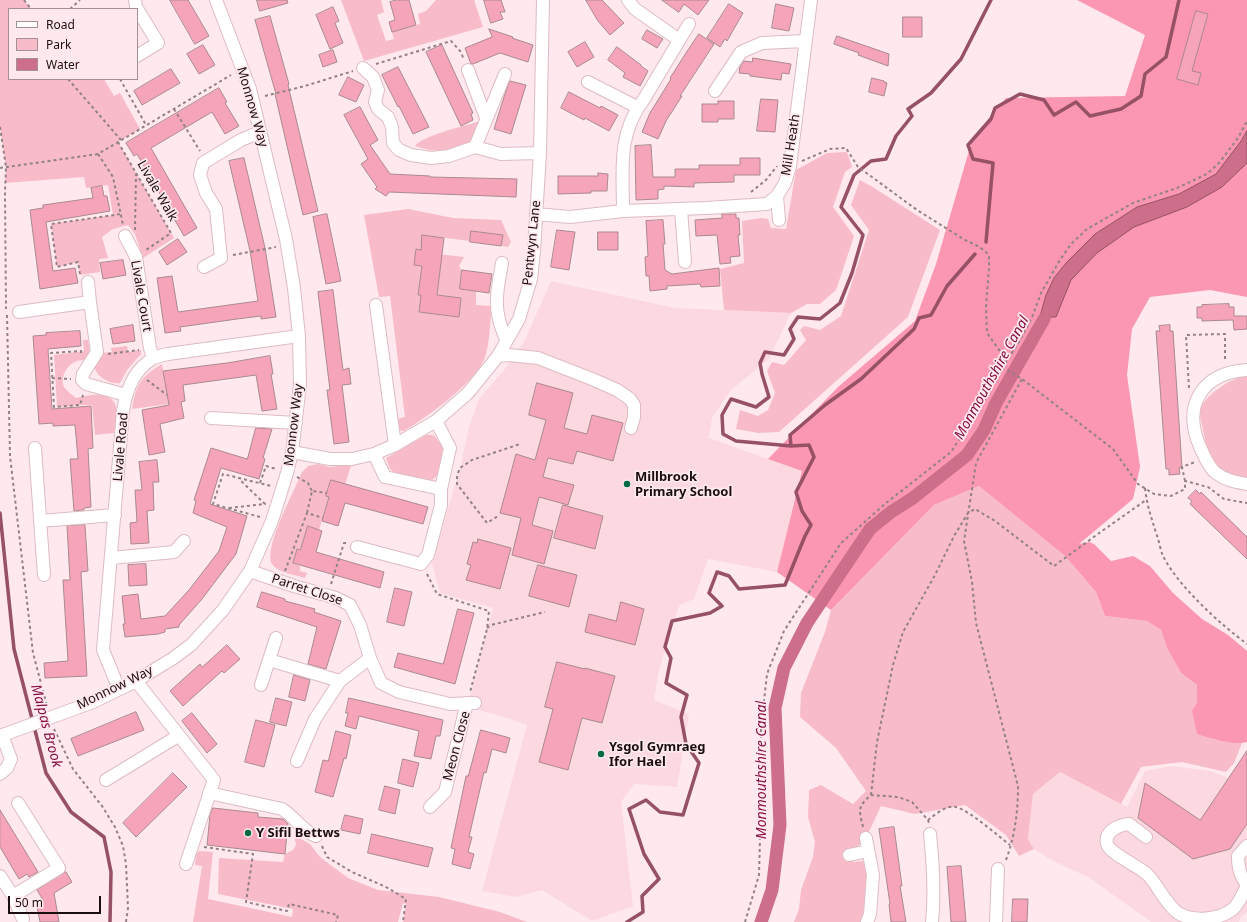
<!DOCTYPE html>
<html>
<head>
<meta charset="utf-8">
<style>
  body { margin:0 }
  #map { position:relative; width:1247px; height:922px; overflow:hidden; background:#ffe9ee; font-family:"Noto Sans",sans-serif }
  canvas { display:block }
  .legend { position:absolute; left:8px; top:8px; width:130px; height:72px; box-sizing:border-box; background:#ffe9ee; border:1px solid #a39196; margin:0; padding:5px 7px; list-style:none; font-size:12px; color:#1a0e11 }
  .legend li { display:flex; align-items:center; gap:8px; height:20px }
  .legend b { width:20px; border:1px solid #a39196 }
  .scale { position:absolute; left:8px; top:896px; width:93px; height:18px; box-sizing:border-box; border:2px solid #1a0e11; border-top:0; padding-left:5px; font-size:12px; line-height:14px; white-space:nowrap; color:#1a0e11; -webkit-text-stroke:3px #ffe9ee; paint-order:stroke }
</style>
</head>
<body>
<div id="map">
<canvas width="1247" height="922"></canvas>
<ul class="legend">
<li><b style="height:5px;background:#fff"></b>Road</li>
<li><b style="height:11px;background:#f8bbca"></b>Park</li>
<li><b style="height:11px;background:#cd6e8a"></b>Water</li>
</ul>
<div class="scale">50 m</div>
</div>
<script>
const g = document.querySelector('canvas').getContext('2d');
g.lineJoin = 'round';
function fillPath(path, color) { g.fillStyle = color; g.fill(path, 'evenodd'); }
function stroke(path, color, width, dash) { g.strokeStyle = color; g.lineWidth = width; g.lineCap = dash ? 'butt' : 'round'; g.setLineDash(dash || []); g.stroke(path); }
function drawText(font, color, halo, rows, align = 'center') {
  g.font = font + ' "Noto Sans",sans-serif'; g.lineWidth = 3.5; g.setLineDash([]); g.textBaseline = 'middle'; g.strokeStyle = halo; g.fillStyle = color; for (const [text, x, y, turn = 0] of rows) {
    g.save(); g.translate(x, y); g.rotate((+turn || 0) * Math.PI / 180); g.textAlign = isNaN(turn) ? turn : align; if (halo) g.strokeText(text, 0, 0); g.fillText(text, 0, 0); g.restore();
  }
}
fillPath(new Path2D(`
  M 551,281 L 675,308 L 791,313 L 769,359 L 731,390 L 712,418 L 709,438 L 802,471 L 777,572 L 708,559 L 694,599 L 679,605 L 659,670 L 654,700 L 689,714 L 677,787 L 634,784 L 621,802 L 633,906 L 592,921 L 542,890 L 516,897 L 482,891 L 527,725 L 501,716 L 467,707 L 487,629 L 493,608 L 440,593 L 432,564 L 460,468 L 469,427 L 479,399 L 504,370 L 524,342 Z
  M 1247,751 L 1247,912 L 1241,917 L 1239,922 L 1151,922 L 1088,877 L 1051,860 L 1034,849 L 1028,839 L 1033,794 L 1060,772 L 1127,807 L 1145,771 L 1171,766 L 1210,771 L 1229,778 Z`), '#fcd9e1');
fillPath(new Path2D(`
  M 0,0 L 24,0 L 31,9 L 9,9 L 9,79 L 104,79 L 114,96 L 120,93 L 140,129 L 118,142 L 174,238 L 143,258 L 135,234 L 128,225 L 113,229 L 102,237 L 108,258 L 99,259 L 100,272 L 80,275 L 78,262 L 57,267 L 51,224 L 113,215 L 108,185 L 86,188 L 84,177 L 5,183 L 6,167 L 0,127 Z
  M 341,0 L 381,0 L 384,12 L 377,15 L 386,41 L 394,39 L 392,32 L 420,24 L 418,14 L 426,11 L 436,0 L 474,0 L 483,27 L 364,61 Z
  M 481,121 L 474,138 L 468,144 L 448,151 L 429,150 L 415,146 C 421,136 468,125 481,121 Z
  M 847,152 L 852,167 L 845,172 L 833,207 L 854,236 L 836,290 L 820,304 L 807,304 L 791,313 L 724,310 L 720,269 L 744,263 L 742,221 L 761,218 L 768,219 L 771,228 L 786,229 L 796,170 L 827,153 Z
  M 860,180 L 871,186 L 940,230 L 908,317 L 779,432 L 758,433 L 736,429 L 740,410 L 758,416 L 768,410 L 775,393 L 767,371 L 772,362 L 784,365 L 806,340 L 800,330 L 804,326 L 820,330 L 841,316 L 869,230 L 851,205 Z
  M 408,209 L 453,218 L 501,220 L 511,242 L 508,247 L 501,246 L 502,235 L 472,231 L 470,241 L 422,235 L 421,250 L 416,249 L 414,265 L 422,266 L 418,294 L 421,295 L 419,312 L 459,317 L 461,298 L 437,295 L 438,254 L 464,257 L 459,266 L 462,271 L 460,285 L 476,287 L 476,305 L 492,306 C 490,321 490,339 486,354 C 480,380 427,417 404,431 L 398,430 L 397,419 L 405,417 L 390,296 L 379,297 L 364,215 Z
  M 83,340 L 88,340 L 90,354 L 88,360 C 84,360 78,360 75,362 C 66,366 60,378 64,387 C 67,391 72,395 76,398 C 81,397 86,396 92,395 C 98,394 104,394 110,398 C 121,406 116,421 114,433 L 95,435 L 92,405 L 80,405 L 57,407 L 54,355 L 84,351 Z
  M 127,346 L 128,352 L 141,350 L 141,354 L 127,370 L 120,383 C 108,385 90,373 96,361 C 97,358 100,355 102,353 L 112,352 L 111,348 Z
  M 162,364 L 169,404 L 132,409 C 136,385 141,376 162,364 Z
  M 1247,376 L 1247,478 C 1241,477 1234,476 1229,474 C 1210,465 1205,443 1202,424 C 1201,421 1200,416 1200,412 C 1202,396 1232,377 1247,376 Z
  M 426,435 L 433,435 C 437,439 442,445 444,451 C 446,460 440,475 432,480 L 397,475 L 390,469 L 386,458 Z
  M 318,464 L 329,467 L 351,465 L 345,485 L 330,481 L 326,496 L 329,497 L 319,530 L 308,526 L 300,550 L 297,549 L 293,563 L 300,566 L 300,571 L 307,573 L 305,578 C 296,575 278,573 272,564 C 263,548 295,490 302,472 L 308,466 Z
  M 979,486 L 1065,556 L 1096,592 L 1105,616 L 1147,621 L 1161,630 L 1167,648 L 1181,673 L 1197,685 L 1197,703 L 1212,739 L 1242,743 L 1234,763 L 1226,772 L 1182,762 L 1141,767 L 1121,804 L 1060,772 L 1033,794 L 1028,839 L 1034,849 L 1019,856 L 1006,835 L 965,805 L 915,814 L 881,806 L 866,838 L 849,855 L 853,862 L 863,861 L 867,875 L 865,902 L 861,921 L 860,922 L 794,922 L 799,909 L 801,890 L 813,857 L 815,842 L 808,817 L 809,790 L 821,785 L 853,804 L 866,791 L 836,748 L 800,717 L 801,693 L 825,632 L 831,610 L 934,505 Z
  M 294,835 L 310,844 L 320,857 L 348,878 L 378,890 L 439,897 L 500,912 L 527,922 L 403,922 L 406,904 L 403,903 L 398,922 L 193,922 L 202,866 L 195,865 L 196,854 L 199,851 L 213,852 L 208,899 L 292,917 L 293,909 L 218,894 L 219,858 L 283,862 L 285,854 L 293,850 L 296,845 Z`), '#f8bbca');
fillPath(new Path2D(`
  M 1077,0 L 1247,0 L 1247,297 L 1210,290 L 1150,297 L 1132,329 L 1127,375 L 1140,467 L 1133,499 L 1079,544 L 1089,542 L 1094,544 L 1111,561 L 1133,556 L 1150,566 L 1173,593 L 1202,619 L 1228,635 L 1247,651 L 1247,742 C 1233,746 1210,738 1197,734 L 1192,711 L 1197,703 L 1197,685 L 1181,673 L 1167,648 L 1161,630 L 1147,621 L 1105,616 L 1096,592 L 1065,556 L 979,486 L 934,505 L 831,610 L 777,572 L 802,471 L 768,459 L 838,387 L 915,321 L 936,264 L 973,137 L 1006,98 L 1125,96 L 1145,35 Z`), '#fb97b2');
const water = new Path2D(`
  M 1247,131 L 1247,163 L 1222,187 L 1187,207 L 1134,227 L 1097,253 L 1071,280 L 1056,317 L 1048,317 L 1035,334 L 1046,295 L 1054,278 L 1066,263 L 1095,234 L 1137,207 L 1179,194 L 1216,174 L 1241,141 Z`);
fillPath(water, '#cd6e8a');
stroke(water, '#975166', 1);
stroke(new Path2D(`
  M 986,242 L 993,163 L 973,159 L 968,145 L 991,119 L 995,108 L 1020,94 L 1044,100 L 1054,115 L 1076,102 L 1090,116 L 1121,109 L 1141,96 L 1145,74 L 1166,57 L 1179,0
  M 791,446 L 736,441 L 723,434 L 722,415 L 731,399 L 756,407 L 769,397 L 762,374 L 760,363 L 765,352 L 784,355 L 794,339 L 790,329 L 798,317 L 820,319 L 840,303 L 852,273 L 863,235 L 841,207 L 854,175 L 871,161 L 886,159 L 896,136 L 912,116 L 908,109 L 931,93 L 961,59 L 991,0
  M 0,513 L 14,649 L 46,773 L 71,812 L 104,837 L 111,872 L 110,922
  M 627,922 L 643,912 L 642,896 L 659,879 L 644,854 L 629,809 L 646,800 L 660,812 L 683,815 L 699,763 L 686,744 L 681,717 L 687,695 L 666,683 L 671,658 L 665,647 L 672,621 L 710,613 L 722,606 L 709,593 L 717,572 L 729,576 L 739,589 L 785,585 L 805,536 L 811,525 L 802,511 L 796,492 L 814,457 L 809,445 L 791,446 L 790,435 L 825,405 L 861,379 L 914,329 L 919,318 L 931,315 L 947,286 L 975,254`), '#975166', 3.5);
stroke(new Path2D(`
  M 761,922 L 772,890 L 780,825 L 775,708 L 784,668 L 807,623 L 870,529 L 891,512 L 913,498 L 967,455 L 984,430 L 996,403 L 1044,319`), '#cd6e8a', 13);
const building = new Path2D(`
  M 170,0 L 188,0 L 209,36 L 195,44 Z
  M 257,0 L 287,0 L 288,3 L 260,11 Z
  M 397,0 L 409,0 L 416,25 L 392,32 L 389,22 L 395,20 L 390,2 Z
  M 484,0 L 501,0 L 505,12 L 500,12 L 503,19 L 491,23 Z
  M 586,0 L 602,0 L 624,23 L 610,35 L 598,21 Z
  M 662,0 L 709,0 L 698,15 L 684,4 L 679,12 Z
  M 729,4 L 743,13 L 727,41 L 725,39 L 720,47 L 707,38 Z
  M 776,4 L 794,8 L 789,31 L 772,28 Z
  M 333,7 L 339,21 L 335,23 L 343,43 L 330,49 L 316,15 Z
  M 1196,11 L 1208,14 L 1192,71 L 1201,73 L 1198,85 L 1177,79 Z
  M 270,16 L 289,84 L 288,85 L 318,211 L 303,215 L 275,94 L 276,94 L 255,20 Z
  M 903,17 L 922,17 L 922,37 L 903,37 Z
  M 489,29 L 513,37 L 512,38 L 533,45 L 528,62 L 500,53 L 473,64 L 471,64 L 465,48 L 492,37 Z
  M 647,30 L 663,39 L 657,48 L 642,39 Z
  M 699,34 L 714,44 L 680,96 L 682,96 L 666,121 L 658,139 L 642,132 L 650,113 L 671,79 L 670,78 L 686,53 Z
  M 837,36 L 889,54 L 888,66 L 858,55 L 859,53 L 834,44 Z
  M 585,42 L 594,57 L 577,67 L 568,52 Z
  M 203,45 L 215,65 L 199,74 L 187,54 Z
  M 442,45 L 473,113 L 471,114 L 473,120 L 461,126 L 426,52 Z
  M 617,47 L 641,65 L 641,66 L 648,71 L 640,86 L 623,77 L 625,73 L 608,60 Z
  M 333,50 L 337,62 L 323,67 L 319,55 Z
  M 753,58 L 791,64 L 789,74 L 782,73 L 781,80 L 750,76 L 750,74 L 739,73 L 740,67 L 744,61 L 752,62 Z
  M 398,67 L 429,127 L 413,134 L 399,106 L 398,107 L 382,75 Z
  M 171,69 L 180,83 L 142,105 L 134,91 Z
  M 348,77 L 364,85 L 356,102 L 339,95 Z
  M 872,78 L 884,81 L 884,82 L 887,83 L 884,96 L 869,92 Z
  M 510,81 L 526,85 L 511,134 L 494,129 L 504,97 Z
  M 219,88 L 227,102 L 225,103 L 239,126 L 225,134 L 212,112 L 151,148 L 197,228 L 184,236 L 137,154 L 134,156 L 126,143 Z
  M 569,92 L 600,108 L 601,106 L 618,115 L 609,131 L 585,118 L 584,120 L 561,108 Z
  M 761,99 L 778,100 L 775,132 L 757,131 Z
  M 718,101 L 734,101 L 734,119 L 718,119 L 718,122 L 702,122 L 702,104 L 718,104 Z
  M 360,107 L 378,140 L 370,145 L 390,174 L 430,176 L 430,177 L 517,179 L 516,197 L 389,192 L 386,196 L 375,189 L 377,187 L 361,164 L 368,159 L 344,115 Z
  M 651,145 L 653,177 L 675,177 L 675,169 L 699,169 L 699,165 L 740,165 L 740,158 L 760,158 L 760,175 L 734,175 L 734,182 L 694,183 L 694,187 L 664,186 L 664,189 L 658,190 L 658,199 L 636,200 L 635,146 Z
  M 244,158 L 265,248 L 276,317 L 261,319 L 261,316 L 237,319 L 180,327 L 181,331 L 165,333 L 157,278 L 172,276 L 178,312 L 258,301 L 250,251 L 229,161 Z
  M 598,173 L 608,174 L 607,191 L 591,191 L 591,193 L 558,194 L 558,176 L 598,176 Z
  M 102,186 L 104,196 L 107,196 L 110,211 L 46,222 L 53,271 L 75,268 L 78,283 L 40,289 L 30,210 L 43,208 L 43,205 L 93,198 L 91,188 Z
  M 327,214 L 341,281 L 326,284 L 313,217 Z
  M 722,214 L 736,214 L 736,218 L 739,218 L 740,235 L 738,235 L 740,256 L 730,257 L 731,263 L 720,264 L 717,235 L 696,236 L 695,220 L 722,218 Z
  M 663,220 L 665,244 L 663,244 L 665,270 L 672,274 L 719,268 L 720,286 L 701,287 L 700,284 L 667,286 L 667,289 L 650,291 L 649,276 L 646,276 L 645,257 L 648,256 L 646,221 Z
  M 557,230 L 575,232 L 569,270 L 551,267 Z
  M 471,231 L 503,235 L 501,246 L 470,242 Z
  M 598,232 L 618,232 L 618,250 L 598,250 Z
  M 422,235 L 444,238 L 437,295 L 461,298 L 459,317 L 419,312 L 421,295 L 418,295 L 422,266 L 414,265 L 416,249 L 421,250 Z
  M 178,239 L 187,252 L 167,265 L 159,252 Z
  M 123,260 L 126,275 L 103,279 L 100,263 Z
  M 462,270 L 492,274 L 489,293 L 460,289 Z
  M 333,290 L 343,370 L 349,368 L 351,384 L 342,385 L 349,442 L 334,444 L 327,390 L 330,390 L 318,292 Z
  M 1229,304 L 1229,307 L 1234,307 L 1234,316 L 1247,316 L 1247,329 L 1234,330 L 1233,320 L 1202,321 L 1202,318 L 1197,318 L 1197,307 L 1202,307 L 1202,305 Z
  M 133,325 L 135,341 L 113,344 L 110,329 Z
  M 1170,325 L 1170,331 L 1173,331 L 1182,468 L 1179,468 L 1180,474 L 1169,475 L 1169,469 L 1166,469 L 1165,456 L 1156,331 L 1160,331 L 1159,326 Z
  M 80,331 L 81,346 L 48,349 L 52,409 L 91,406 L 93,448 L 88,449 L 91,507 L 84,508 L 84,510 L 74,511 L 70,459 L 78,459 L 75,425 L 53,426 L 53,423 L 39,424 L 33,336 L 46,335 L 46,333 Z
  M 270,356 L 273,374 L 271,374 L 277,409 L 262,411 L 256,375 L 183,385 L 185,401 L 181,402 L 184,418 L 160,424 L 165,452 L 149,455 L 142,410 L 169,405 L 163,371 L 227,363 Z
  M 537,383 L 573,393 L 564,428 L 587,434 L 592,415 L 623,423 L 613,461 L 577,451 L 573,464 L 548,458 L 543,477 L 574,485 L 568,505 L 539,497 L 532,525 L 553,531 L 544,564 L 512,555 L 521,518 L 500,513 L 516,454 L 535,460 L 546,420 L 529,415 Z
  M 256,428 L 272,429 L 263,458 L 265,459 L 259,479 L 221,468 L 210,504 L 247,516 L 236,554 L 202,599 L 179,625 L 179,627 L 165,629 L 165,632 L 158,634 L 125,637 L 123,624 L 125,624 L 122,596 L 138,594 L 141,619 L 165,616 L 189,590 L 219,551 L 227,527 L 193,513 L 196,501 L 194,500 L 211,448 L 247,459 Z
  M 157,460 L 159,482 L 153,482 L 154,510 L 147,511 L 149,543 L 131,544 L 130,523 L 137,522 L 135,490 L 142,490 L 139,462 Z
  M 331,480 L 428,507 L 423,524 L 345,503 L 338,526 L 322,521 L 329,497 L 326,496 Z
  M 1196,490 L 1200,494 L 1201,492 L 1247,537 L 1247,559 L 1190,504 L 1192,501 L 1188,498 Z
  M 563,505 L 603,516 L 595,549 L 554,538 Z
  M 85,525 L 88,571 L 81,572 L 87,676 L 45,678 L 44,663 L 68,661 L 63,580 L 70,580 L 67,526 Z
  M 308,526 L 322,531 L 316,552 L 384,572 L 380,588 L 293,563 L 297,549 L 300,550 Z
  M 478,539 L 511,548 L 500,589 L 466,580 L 471,565 L 467,564 L 473,542 L 477,543 Z
  M 146,564 L 147,585 L 129,586 L 128,565 Z
  M 538,565 L 577,575 L 569,607 L 529,596 Z
  M 395,588 L 412,592 L 404,626 L 387,622 Z
  M 262,592 L 285,599 L 285,601 L 315,609 L 314,612 L 341,621 L 326,669 L 308,664 L 317,627 L 257,607 Z
  M 621,602 L 644,609 L 635,645 L 585,632 L 589,614 L 616,621 Z
  M 458,609 L 474,613 L 455,684 L 394,667 L 398,653 L 443,664 Z
  M 227,645 L 240,659 L 224,673 L 222,671 L 183,706 L 170,691 L 200,664 L 202,667 Z
  M 557,662 L 585,669 L 585,668 L 615,676 L 602,723 L 582,718 L 568,770 L 539,762 L 553,709 L 545,707 Z
  M 294,675 L 310,680 L 305,701 L 289,697 Z
  M 276,698 L 292,702 L 286,726 L 270,722 Z
  M 349,698 L 443,720 L 440,736 L 436,736 L 431,759 L 414,756 L 419,731 L 359,716 L 356,729 L 345,726 L 348,713 L 346,713 Z
  M 136,712 L 144,730 L 78,756 L 71,739 Z
  M 192,713 L 217,744 L 207,753 L 182,721 Z
  M 256,720 L 275,725 L 264,767 L 245,762 Z
  M 481,730 L 510,738 L 506,753 L 492,749 L 486,773 L 484,772 L 469,837 L 472,837 L 468,852 L 474,854 L 470,869 L 452,864 L 455,849 L 451,848 L 466,776 L 468,776 Z
  M 336,731 L 351,735 L 346,759 L 344,758 L 333,797 L 315,792 L 323,760 L 328,761 Z
  M 1247,751 L 1247,824 L 1230,849 L 1193,859 L 1138,818 L 1145,783 L 1200,820 Z
  M 403,759 L 419,763 L 413,787 L 398,783 Z
  M 173,773 L 187,787 L 136,837 L 123,823 Z
  M 385,786 L 400,790 L 395,814 L 379,810 Z
  M 213,808 L 258,813 L 258,817 L 283,819 L 288,824 L 285,854 L 207,845 L 210,815 Z
  M 0,810 L 38,872 L 29,877 L 27,874 L 19,879 L 0,847 Z
  M 345,815 L 363,819 L 360,834 L 341,830 Z
  M 894,827 L 902,886 L 900,886 L 906,922 L 891,922 L 889,904 L 890,904 L 879,829 Z
  M 372,834 L 433,848 L 428,867 L 368,853 Z
  M 961,866 L 966,922 L 951,922 L 947,867 Z
  M 66,872 L 72,882 L 54,893 L 59,922 L 40,922 L 36,901 L 43,900 L 37,890 Z
  M 1013,899 L 1028,899 L 1027,922 L 1012,922 Z`);
fillPath(building, '#f5a4b9');
stroke(building, '#aa8990', 1);
const minor = new Path2D(`
  M 135,0 L 136,7 L 158,43 L 137,56
  M 628,0 L 635,9 L 679,40
  M 363,68 L 373,77 L 378,90 L 375,102 L 378,109 L 388,117 L 392,127 L 393,143 L 399,150 L 411,155 L 431,158 L 449,156 L 475,147 L 501,154 L 540,153
  M 468,70 L 486,118
  M 588,82 L 637,107
  M 715,91 L 741,52 L 762,43 L 805,41
  M 475,147 L 505,74
  M 777,196 L 779,220
  M 681,209 L 685,262
  M 623,211 C 623,170 617,134 644,99 L 689,24
  M 536,214 L 570,217 L 623,211 L 706,208 L 767,204 L 777,196 L 785,183 L 790,166 L 811,0
  M 125,236 L 136,257 L 150,348 L 153,358
  M 502,263 C 499,281 494,301 499,319 C 500,326 504,333 506,340
  M 204,267 L 221,258 L 216,209 L 206,193 L 200,175 L 203,163 L 241,140 L 260,132
  M 88,282 L 90,302
  M 376,305 L 395,445
  M 19,312 L 90,302 L 97,352 L 83,374 L 82,380 L 86,384 L 126,395
  M 498,356 L 509,355 L 538,358 L 592,379 L 617,390 L 630,399 L 634,405 L 634,417 L 631,428
  M 1247,370 C 1202,373 1182,405 1200,447 C 1204,455 1208,467 1216,473 C 1225,480 1235,482 1247,484
  M 211,418 L 296,423
  M 35,448 L 44,575
  M 292,452 L 330,459 L 352,459 L 374,454 L 395,445 L 436,421 L 468,393 L 498,356 L 519,319 L 531,279 L 534,251 L 540,153 L 543,0
  M 374,454 L 385,477 L 441,489
  M 40,521 L 115,515
  M 357,547 L 421,564 L 428,555 L 441,505 L 441,489 L 450,448 L 436,421
  M 111,558 L 174,552 L 184,541
  M 250,571 L 294,586 L 336,598 L 350,605 L 360,625 L 370,658 L 381,683 L 399,692 L 450,704 L 475,703
  M 269,660 L 340,681
  M 136,681 L 214,780 L 186,864
  M 261,685 L 276,638
  M 119,689 L 103,650 L 123,411 C 126,391 134,370 152,359 C 157,356 163,355 168,354 L 299,336
  M 0,736 L 93,702 L 136,681 L 172,659 L 191,645 L 223,610 L 250,571 L 272,521 L 287,473 L 292,452 L 300,385 L 299,336 L 294,288 L 286,239 L 250,89 L 216,0
  M 297,761 L 315,719 L 340,681 L 370,658
  M 0,774 L 7,768 L 11,759 L 2,735
  M 106,780 L 178,736
  M 209,793 L 282,809 C 295,817 303,832 316,836
  M 430,807 L 445,792 L 467,703
  M 930,834 C 933,863 935,893 932,922
  M 1146,837 L 1129,824 C 1119,825 1104,831 1107,844 C 1110,854 1139,866 1148,875 C 1159,887 1165,903 1178,913 C 1193,922 1219,920 1233,909 C 1239,904 1243,893 1247,886
  M 866,838 L 873,875 L 870,914 L 867,922
  M 1247,846 L 1238,856 C 1238,868 1240,875 1247,885
  M 849,855 L 868,851
  M 0,876 L 13,896 L 23,919
  M 13,896 L 59,868 L 18,803
  M 996,922 L 998,869`);
stroke(minor, '#debbc3', 14);
stroke(new Path2D(`
  M 24,0 L 31,9
  M 70,9 L 80,0
  M 376,64 L 451,41 L 461,52 L 464,60
  M 68,79 L 121,140
  M 120,79 L 146,125
  M 265,96 L 305,86 L 353,71
  M 174,109 L 200,151
  M 0,127 L 6,167 L 5,192 L 6,309
  M 118,142 L 171,233 L 146,250
  M 98,154 L 113,177 L 123,225
  M 802,161 L 830,149 L 846,148 L 858,167 L 861,169 L 917,210 L 965,240 L 978,246 L 986,252 L 989,257 L 989,268 L 986,307 L 987,333 L 1007,361
  M 0,168 L 98,154 L 231,75
  M 751,192 L 766,180 L 777,166
  M 135,230 L 136,174
  M 233,255 L 276,247
  M 80,274 L 78,262 L 57,267 L 51,224 L 121,214
  M 7,315 L 10,456 L 33,653 L 47,706
  M 81,353 L 81,351 L 51,353 L 54,407 L 80,405 L 83,395
  M 108,354 L 139,350
  M 1002,367 L 1022,379 L 1113,449 L 1138,484 L 1154,494 L 1171,496 L 1185,489 L 1185,481 L 1208,487 L 1224,499 L 1247,503
  M 52,378 L 71,379
  M 147,380 L 167,395
  M 1189,388 L 1186,335 L 1225,334 L 1225,362
  M 458,473 L 460,468 L 472,460 L 520,444
  M 457,476 L 457,484 L 487,523 L 498,516
  M 297,477 L 308,483 L 312,491
  M 1185,481 L 1182,467 L 1195,462
  M 260,483 L 266,466 L 276,469
  M 1145,488 C 1147,506 1151,516 1156,533 C 1159,540 1160,549 1163,556 C 1178,586 1220,624 1247,644
  M 229,508 L 265,504 L 239,479
  M 307,513 L 312,491 L 327,493
  M 260,517 L 213,504 L 223,474 L 271,486
  M 285,571 L 307,513 L 323,518
  M 427,574 L 437,594 L 489,611 L 487,629 L 470,692
  M 331,584 L 344,543 L 346,543
  M 487,628 L 491,625 L 545,612
  M 54,729 L 73,769 L 102,806 L 115,827 L 123,846 L 126,864 L 128,908 L 126,922
  M 871,795 L 877,742 L 893,665 L 903,632 L 935,575 L 954,536 L 968,513 L 975,509 L 995,521 L 1054,566 L 1102,531 L 1146,500
  M 928,820 C 936,814 946,805 956,807 C 970,811 997,835 1010,845
  M 863,827 C 859,810 857,807 871,795 L 898,797 L 912,802 L 928,820 L 929,823
  M 322,846 L 327,857 L 352,872 L 386,887 L 406,899 L 403,922
  M 204,847 L 253,854 L 246,902 L 287,911 L 289,904 L 338,915 L 336,922
  M 1006,860 C 1015,836 1018,811 1018,786 L 976,623 L 972,582 L 964,541 L 976,463 L 1022,379
  M 745,922 L 759,875 L 761,802 L 761,728 L 767,674 L 784,631 L 841,543 L 886,503 L 951,452 L 985,399 L 1002,367 L 1007,361 L 1020,340 L 1033,315 L 1041,293 L 1060,260 L 1071,244 L 1087,229 L 1133,203 L 1177,188 L 1207,174 L 1219,163 L 1238,138 L 1247,121`), '#928185', 2, [3, 3]);
stroke(minor, '#fff', 12);
for (const [x, y, r, color] of [
  [627,484,4,"#006a42"],
  [601,754,4,"#006a42"],
  [248,833,4,"#006a42"]
]) { const dot = new Path2D(); dot.arc(x, y, r, 0, 2 * Math.PI); g.fillStyle = color; g.fill(dot); stroke(dot, '#ffe9ee', 1.5); }
drawText('13px', '#1a0e11', '#ffe9ee', [
  ["Monnow Way",252,107,74],
  ["Mill Heath",791,145,-81],
  ["Livale Walk",157,191,60],
  ["Pentwyn Lane",532,243,-84],
  ["Livale Court",141,296,80],
  ["Monnow Way",294,425,-83],
  ["Livale Road",121,447,-85],
  ["Parret Close",307,590,18],
  ["Monnow Way",115,688,-26],
  ["Meon Close",457,746,-75]
]);
drawText('bold 13px', '#1a0e11', '#ffe9ee', [
  ["Millbrook",635,477],
  ["Primary School",635,492],
  ["Ysgol Gymraeg",609,747],
  ["Ifor Hael",609,762],
  ["Y Sifil Bettws",256,833]
], 'left');
drawText('italic 14px', '#860f42', '#ffe9ee', [
  ["Monmouthshire Canal",992,378,-61],
  ["Malpas Brook",46,726,75],
  ["Monmouthshire Canal",762,770,-90]
]);
</script>
</body>
</html>
